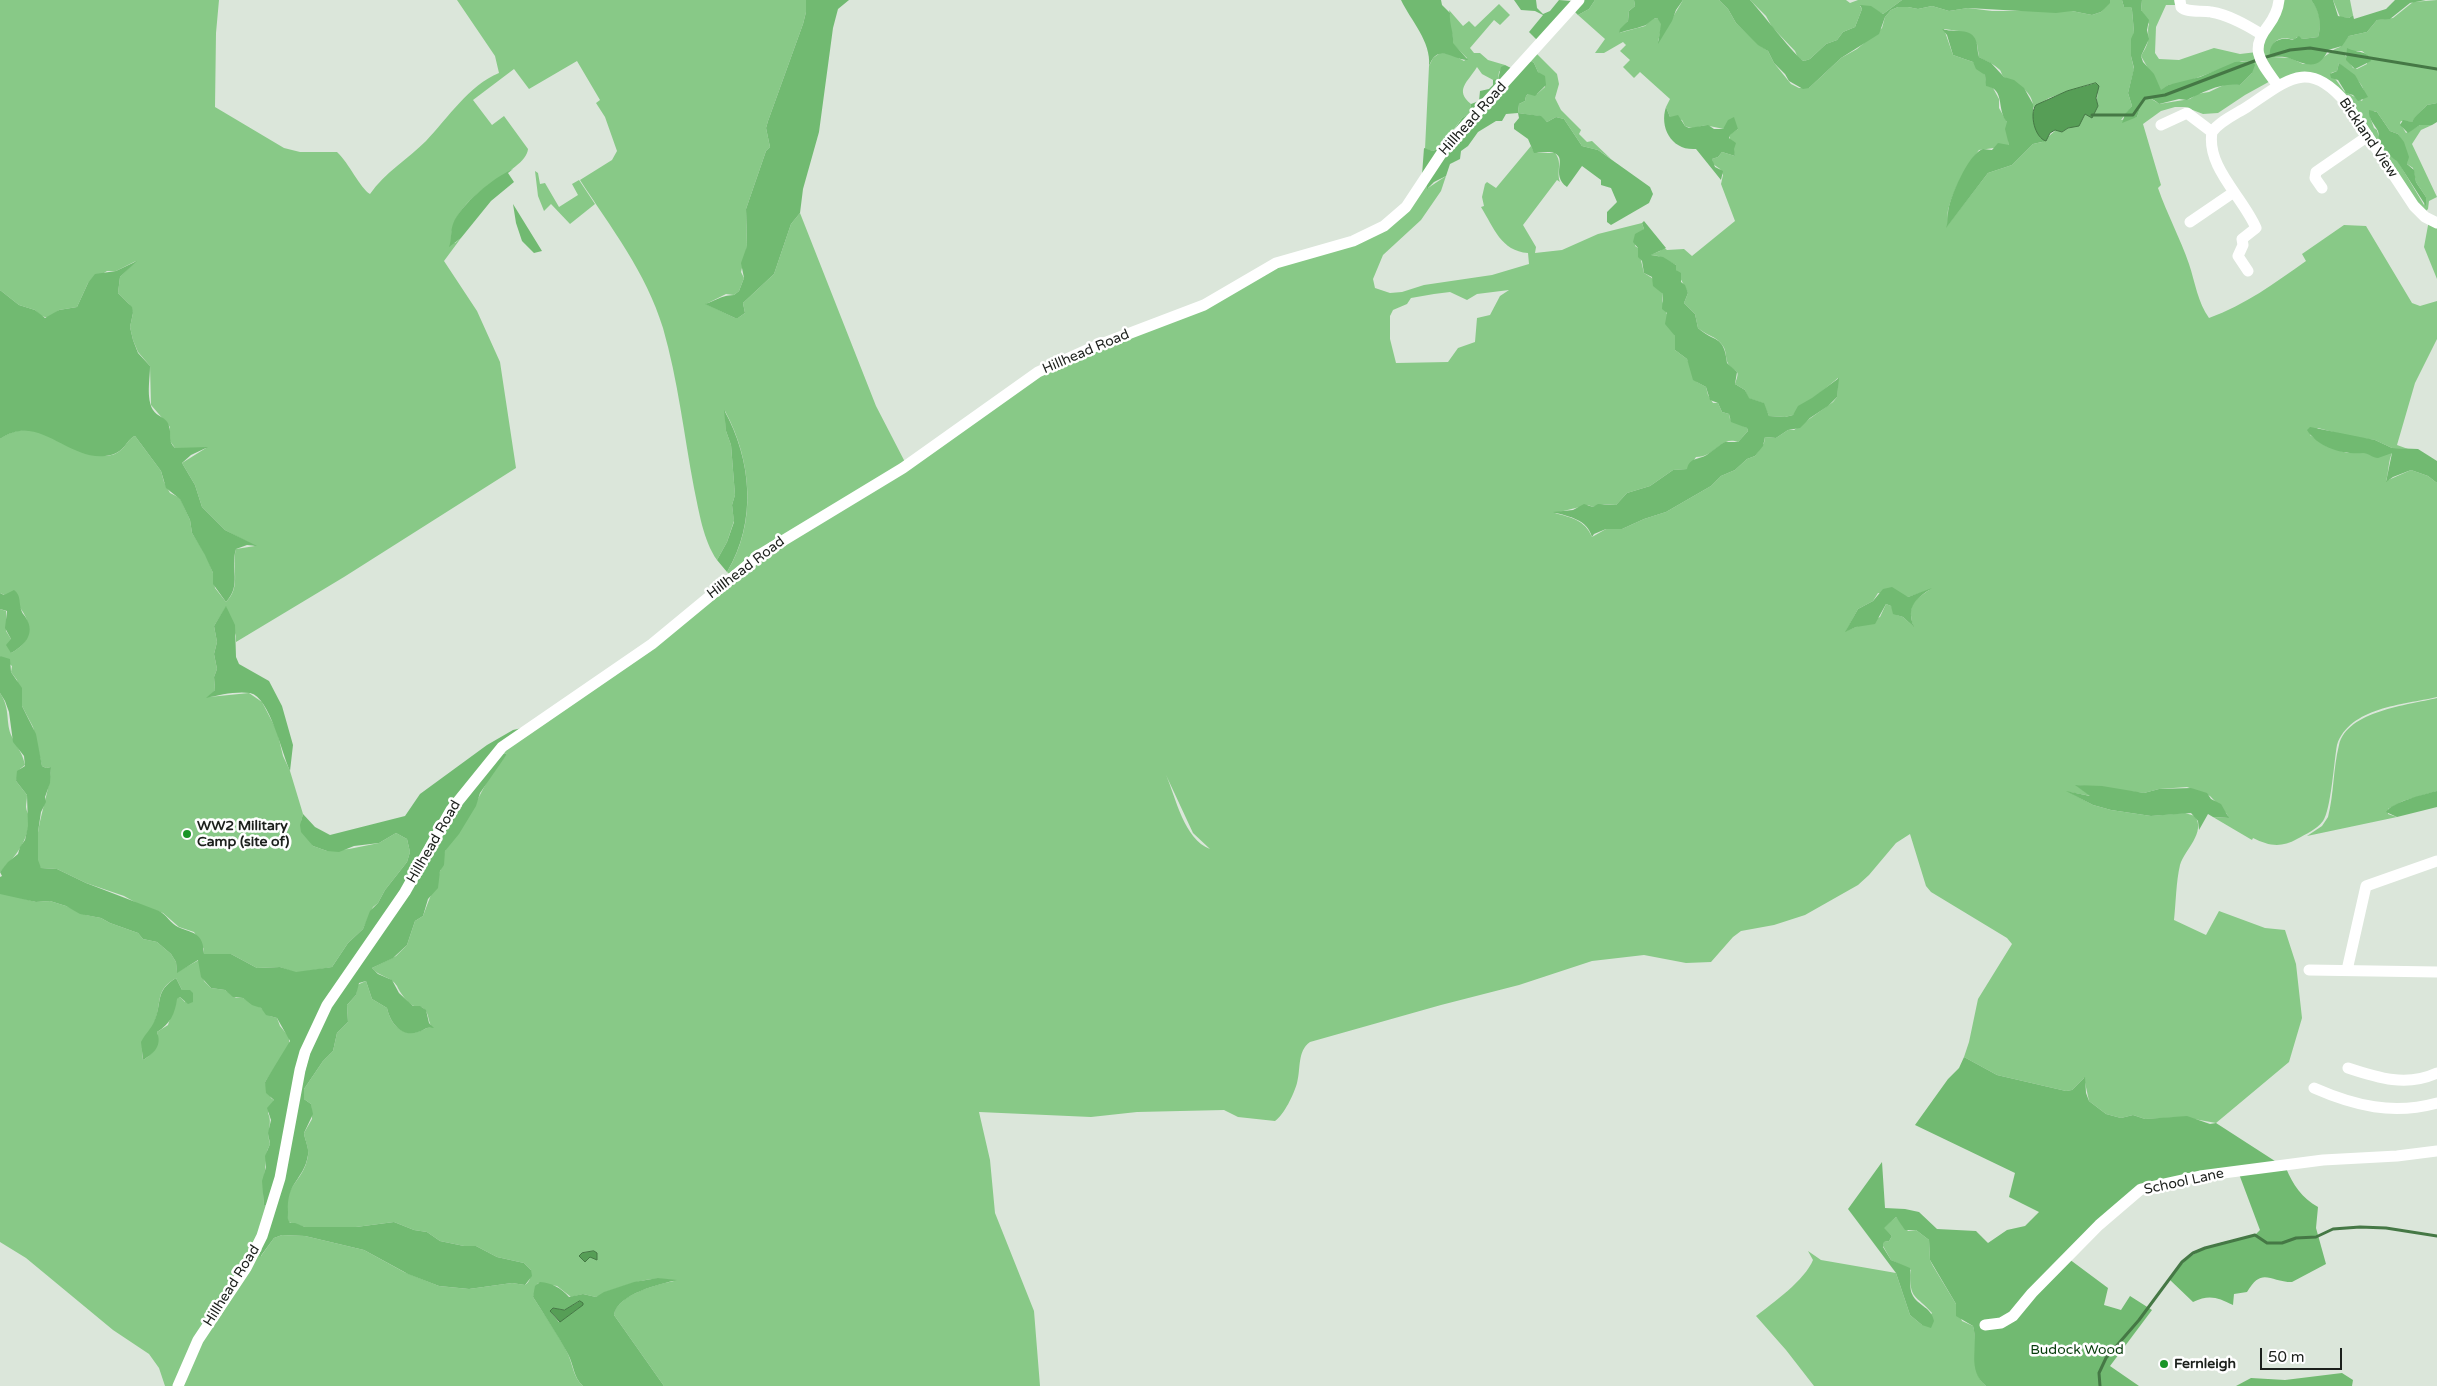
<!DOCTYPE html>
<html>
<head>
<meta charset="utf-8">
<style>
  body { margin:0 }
  #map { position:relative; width:2437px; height:1386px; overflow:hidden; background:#dbe6da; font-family:"Varela Round",sans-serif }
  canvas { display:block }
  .scale { position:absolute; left:2260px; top:1348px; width:82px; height:22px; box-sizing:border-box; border:2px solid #1c201c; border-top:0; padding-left:6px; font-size:15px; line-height:18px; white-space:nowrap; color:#1c201c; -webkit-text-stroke:4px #fff; paint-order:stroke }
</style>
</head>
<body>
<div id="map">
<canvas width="2437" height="1386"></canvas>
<div class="scale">50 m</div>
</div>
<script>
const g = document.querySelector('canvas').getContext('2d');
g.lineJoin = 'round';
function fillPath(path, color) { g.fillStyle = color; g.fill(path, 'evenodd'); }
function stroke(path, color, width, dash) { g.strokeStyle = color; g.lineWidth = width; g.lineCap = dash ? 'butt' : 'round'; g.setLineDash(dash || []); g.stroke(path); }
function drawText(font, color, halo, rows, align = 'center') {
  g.font = font + ' "Varela Round",sans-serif'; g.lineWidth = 5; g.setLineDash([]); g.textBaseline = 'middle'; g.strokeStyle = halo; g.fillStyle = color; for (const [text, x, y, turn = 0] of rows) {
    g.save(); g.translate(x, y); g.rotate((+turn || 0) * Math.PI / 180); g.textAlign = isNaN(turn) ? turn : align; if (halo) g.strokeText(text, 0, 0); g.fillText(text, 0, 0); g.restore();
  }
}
fillPath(new Path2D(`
  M 0,0 L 219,0 L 216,33 L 215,107 L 284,148 L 300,152 L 337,152 C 349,163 360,188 370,194 C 384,173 408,159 426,141 C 448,118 469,85 499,73 L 495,56 L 457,0 L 806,0 L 806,12 L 803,24 L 768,121 L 766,128 L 770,147 L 766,151 L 746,209 L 747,247 L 741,272 L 744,278 L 739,291 L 734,295 L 726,294 L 706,304 L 735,318 L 738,318 L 745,313 L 743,303 L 774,274 L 791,224 L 800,213 L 876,406 L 906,464 L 732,576 L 727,572 C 757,523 752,461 725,411 L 726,431 L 731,445 L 735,495 L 732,505 L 734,521 L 727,542 L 717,560 C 703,540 699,511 694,488 C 684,435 678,380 663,328 C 646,272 611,228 580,180 L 612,160 L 617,151 L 605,117 L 596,103 L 600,100 L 577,61 L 529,89 L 514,69 L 473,100 L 492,125 L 504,116 L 528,149 C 526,174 451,190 451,241 L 455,243 L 461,238 L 444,261 L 477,311 L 500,362 L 516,468 L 344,577 L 236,642 L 236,636 L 226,607 L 214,626 L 217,642 L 214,654 L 217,669 L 214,677 L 215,690 L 209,697 L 249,693 L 262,702 L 277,731 L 283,756 L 290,771 L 303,814 L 301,822 L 313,846 L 327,851 L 349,849 L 379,843 L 396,833 L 407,839 L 410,852 L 407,862 L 385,890 L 378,903 L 373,907 L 363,929 L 348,943 L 332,967 L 296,973 L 280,967 L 257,968 L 231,954 L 204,954 L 204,949 L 194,932 L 179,927 L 163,913 L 140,905 L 124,896 L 86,883 L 57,869 L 41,868 L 38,864 C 32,830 49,800 51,767 L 46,768 L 42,766 L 33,727 L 22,706 L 17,680 L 11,672 L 12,666 L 0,656 L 0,609 L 6,611 L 6,631 L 11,639 L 11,653 C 43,637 26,604 0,593 L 0,439 C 37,412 68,457 105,456 C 125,455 125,440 135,436 L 161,471 L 164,482 L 170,493 L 180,498 L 190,520 L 192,533 L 206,555 L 213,573 L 215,588 L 226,602 C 242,587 231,566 236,549 L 255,546 L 225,530 L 202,507 L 195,485 L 182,463 L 206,448 L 175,448 L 170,441 L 170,427 L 151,405 L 150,366 L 138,352 L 133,340 L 130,327 L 133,313 L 129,304 L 118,293 L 120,277 L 136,261 L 116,271 L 107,271 L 88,283 L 77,307 L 59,310 L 49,318 L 41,316 L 35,310 L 19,305 L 0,290 Z
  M 1595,0 L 1634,0 L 1635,6 L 1629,11 L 1628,21 L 1619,33 L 1645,26 L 1652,19 L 1657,18 L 1662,24 L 1658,42 L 1683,0 L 1719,0 L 1728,9 L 1736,23 L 1758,44 L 1768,51 L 1774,63 L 1791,84 L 1799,88 L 1809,88 L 1841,58 L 1857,49 L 1882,28 L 1885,17 L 1891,10 L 1898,7 L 1908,7 L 1918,9 L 1932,6 L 1949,11 L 1968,8 L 1992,11 L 2072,11 L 2092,15 L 2101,12 L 2110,0 L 2122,0 L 2124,7 L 2131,7 L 2132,10 L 2134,32 L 2131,56 L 2134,69 L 2128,93 L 2132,106 L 2121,120 L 2137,117 L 2142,101 C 2150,97 2152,99 2159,104 L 2190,99 L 2197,94 L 2209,92 L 2228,83 L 2240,85 L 2252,73 L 2252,61 L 2242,61 L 2183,83 L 2168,85 L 2161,91 L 2141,56 C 2144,50 2147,47 2148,40 C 2149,34 2147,30 2149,24 L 2141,10 L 2142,0 L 2174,0 L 2175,5 L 2166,5 L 2156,27 L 2155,53 L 2159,59 L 2179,60 L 2214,48 L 2240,54 L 2257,52 L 2279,0 L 2311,0 C 2320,9 2322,25 2318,37 L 2302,39 L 2297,37 L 2294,40 C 2280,35 2269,41 2272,57 L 2290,58 L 2303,64 L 2314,64 L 2335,49 L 2340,47 L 2349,36 L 2367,32 L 2377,20 L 2393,18 L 2413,2 L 2437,0 L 2437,103 L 2427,105 C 2422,111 2416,115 2412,122 L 2401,121 L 2400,123 L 2406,133 L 2420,125 L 2432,125 L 2421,130 L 2412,144 L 2437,197 L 2429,201 L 2428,209 L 2422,215 L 2325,82 L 2274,79 L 2245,95 L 2218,113 L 2203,114 L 2185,107 L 2175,107 L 2161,111 L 2143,124 L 2161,185 L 2158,188 C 2167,214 2180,238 2189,264 C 2195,282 2198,303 2209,318 C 2245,305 2275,283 2306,261 L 2302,254 L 2344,225 L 2366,226 L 2412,303 L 2420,306 L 2437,301 L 2437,339 L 2415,383 L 2397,445 L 2408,449 L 2392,448 L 2375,440 L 2348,436 L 2318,428 L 2310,435 L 2326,446 L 2347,453 L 2392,453 C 2388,462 2389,471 2386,481 L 2411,470 L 2428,476 L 2437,483 L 2437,697 C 2403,705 2350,707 2337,745 C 2334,761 2331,810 2323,821 C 2316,830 2306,834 2297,839 C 2281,848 2269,846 2253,838 L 2252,840 L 2218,820 L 2213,817 L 2228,818 L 2227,814 L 2210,796 L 2187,787 L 2159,789 L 2144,793 L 2076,785 L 2091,796 L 2069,792 L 2093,805 L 2111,810 L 2151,816 L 2185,813 L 2195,816 C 2206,833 2185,849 2180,865 C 2176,882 2176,902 2174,920 L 2206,935 L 2219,911 L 2265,928 L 2285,930 L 2296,964 L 2302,1018 L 2289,1062 L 2216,1123 L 2183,1117 L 2145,1119 L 2133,1115 L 2121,1118 L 2106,1114 L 2089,1101 L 2084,1078 L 2072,1090 L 2066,1091 L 1997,1075 L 1964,1057 L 1969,1042 L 1978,999 L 2012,944 L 2007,938 L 1931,892 L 1926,886 L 1910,834 L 1896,843 L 1869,875 L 1858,885 L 1805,915 L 1774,925 L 1741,931 L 1733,937 L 1711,962 L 1686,963 L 1644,955 L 1592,961 L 1519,985 L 1441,1005 L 1310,1042 C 1297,1051 1301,1069 1297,1083 C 1294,1094 1284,1115 1275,1121 L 1238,1117 L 1224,1110 L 1137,1112 L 1091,1117 L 979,1112 L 990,1160 L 995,1213 L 1034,1311 L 1040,1386 L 664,1386 L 614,1315 C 616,1295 658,1284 674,1281 C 652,1274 628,1285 606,1292 C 603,1293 601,1296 596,1297 L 583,1294 L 571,1297 L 557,1286 L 538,1283 L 533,1297 C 545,1316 558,1334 568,1354 C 573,1365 573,1377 583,1386 L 178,1386 L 182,1373 L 257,1249 L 261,1256 L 274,1238 L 282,1235 L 305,1236 L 364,1250 L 404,1272 L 439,1286 L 469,1289 L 512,1283 L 525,1285 C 530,1282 531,1276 531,1270 L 524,1263 L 497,1257 L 476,1246 L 464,1246 L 440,1241 L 427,1232 L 414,1230 L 394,1222 L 356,1227 L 305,1227 L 288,1222 C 281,1183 303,1185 308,1156 C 309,1147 305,1141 304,1133 L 312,1119 L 311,1104 L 304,1099 L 304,1089 L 323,1061 L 333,1051 L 337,1033 L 348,1022 L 347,1005 L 356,995 L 357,985 L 366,981 L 372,999 L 387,1008 C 390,1022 400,1036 417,1032 C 423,1031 426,1027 432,1027 C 428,1022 429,1014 425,1010 C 421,1005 418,1008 414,1006 C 408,1004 399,991 397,986 C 391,976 379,977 372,968 L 396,956 L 407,945 L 415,921 L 423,916 C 429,899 436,883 442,866 C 443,861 443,855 445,851 C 447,844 459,833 463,826 C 478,802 487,775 507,754 L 501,753 L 740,571 L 1030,379 L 1187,313 L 1258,273 L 1364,237 L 1427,183 L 1428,188 L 1446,176 L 1441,191 L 1421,220 L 1383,255 L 1373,279 L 1375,288 L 1390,293 L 1402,292 L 1424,285 L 1492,275 L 1529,264 L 1528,253 C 1501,251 1494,228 1481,207 L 1484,206 L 1482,197 L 1485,184 L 1487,182 L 1496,188 L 1531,146 L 1533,150 L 1538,153 L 1555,153 C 1563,163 1556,171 1560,182 L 1557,180 L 1523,225 L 1536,247 L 1535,253 L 1562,250 L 1598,234 L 1642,223 L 1644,229 L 1635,246 L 1638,248 L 1644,273 L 1652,278 L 1663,294 L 1662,301 L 1675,336 L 1675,350 L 1687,359 L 1697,382 L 1706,387 L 1708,395 L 1713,403 L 1718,403 L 1722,412 L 1729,414 L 1730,419 L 1747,428 L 1748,431 L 1738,442 C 1725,437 1719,448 1708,454 C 1705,456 1700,457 1696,457 L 1688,469 L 1673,470 L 1650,486 L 1627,493 L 1616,505 L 1604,504 L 1593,507 L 1588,505 L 1555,513 C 1572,518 1585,520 1592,537 L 1606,529 L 1622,529 L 1644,519 L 1666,512 L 1711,486 L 1721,476 L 1735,470 L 1747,459 L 1755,456 L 1764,443 L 1765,437 L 1776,438 L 1788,430 L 1794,430 L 1833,402 L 1837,397 L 1838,378 L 1793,415 L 1785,417 L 1769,416 L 1763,403 L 1748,398 L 1745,390 L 1735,384 C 1741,368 1736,374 1729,365 C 1725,360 1727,352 1723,346 C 1717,336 1705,335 1698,328 L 1695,314 L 1684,303 L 1688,293 L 1676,270 L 1676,265 L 1658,256 L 1650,255 L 1660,251 L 1663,247 L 1667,250 L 1684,249 L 1692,256 L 1735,221 L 1721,184 L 1723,175 L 1720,169 L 1713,164 L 1712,159 L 1718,157 L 1722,152 L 1735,156 L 1729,135 L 1738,129 L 1726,126 L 1723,129 C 1718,128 1707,125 1702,126 C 1695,128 1692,129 1685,126 L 1682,120 L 1670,117 L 1666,107 L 1670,99 L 1640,72 L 1634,78 L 1623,67 L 1630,60 L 1620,51 L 1626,45 L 1623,42 L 1604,53 L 1595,53 L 1605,39 L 1578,15 L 1589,9 ZM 1944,29 L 1959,31 L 1977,44 L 1979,57 C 1986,61 1994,64 2000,70 C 2002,73 2001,74 2004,77 C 2016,84 2034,91 2033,108 L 2049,98 L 2090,84 L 2096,83 C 2100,92 2095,98 2098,106 L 2092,115 L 2085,114 C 2077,130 2074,123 2062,132 L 2056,130 L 2042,142 L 2033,144 L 2012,165 L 1988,173 L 1947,226 C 1949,221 1947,216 1948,210 C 1954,188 1965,168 1979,150 L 2009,146 L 2007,122 L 1999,108 L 1999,99 L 1993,88 L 1986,82 L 1985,75 L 1973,62 L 1953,55 ZM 2351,51 L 2362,51 L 2367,55 L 2367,64 L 2357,69 L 2353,68 L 2345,55 ZM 2339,63 C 2348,73 2371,85 2362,101 L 2344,91 L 2331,73 L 2337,71 ZM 2374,111 L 2377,112 L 2390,131 L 2398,134 C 2404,144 2409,153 2407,164 L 2413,168 L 2416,182 L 2426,197 L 2424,205 L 2397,160 C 2385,154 2380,142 2377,130 L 2374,128 L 2370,117 ZM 1509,290 L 1500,296 L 1490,315 L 1477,318 L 1475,342 L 1458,348 L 1448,362 L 1396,363 L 1390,339 L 1390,316 L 1393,310 L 1407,304 L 1411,298 L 1434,294 L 1450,292 L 1467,300 L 1477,294 ZM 1929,590 C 1912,602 1908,605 1913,626 L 1903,617 L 1897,615 L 1891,606 L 1886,604 L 1880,617 L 1846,631 L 1858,609 L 1873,601 L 1878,593 L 1908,597 ZM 1166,775 L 1193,833 L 1210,849 C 1184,839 1176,798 1166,775 Z
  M 1750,0 L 1846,0 L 1850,3 L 1858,0 L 1902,0 L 1883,14 L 1868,6 L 1860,6 L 1862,9 L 1855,27 L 1843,32 L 1837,40 L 1826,44 L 1810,59 L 1804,61 L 1798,58 L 1795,51 L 1772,27 L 1766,16 Z
  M 2333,0 L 2350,0 L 2353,15 L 2349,18 L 2340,17 Z
  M 1499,4 L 1510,15 L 1500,25 L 1494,20 L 1470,48 L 1474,53 L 1480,53 L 1488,60 L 1505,65 L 1499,72 L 1498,79 L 1495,81 L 1482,74 L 1477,67 C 1468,82 1454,90 1471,104 L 1469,114 L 1462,118 L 1452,132 L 1444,137 L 1437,149 L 1433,151 L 1425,149 L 1429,66 L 1433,58 L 1440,53 L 1451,54 L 1464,61 L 1467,58 L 1452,43 C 1454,35 1452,34 1449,27 C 1447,21 1451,16 1449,10 L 1463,26 L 1469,21 L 1475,27 Z
  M 1534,51 L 1557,74 L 1559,84 L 1555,98 L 1561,110 L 1581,130 L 1579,134 L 1587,142 L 1592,141 L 1611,159 L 1598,150 L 1582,146 L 1564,119 L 1556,117 L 1547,122 L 1539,116 L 1518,113 L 1519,104 L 1525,101 L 1526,96 L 1528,94 L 1537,94 L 1545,87 L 1545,79 L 1538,72 L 1534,63 L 1531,61 Z
  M 535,171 L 538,173 L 540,184 L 545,183 L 559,207 L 578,195 L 572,184 L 579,180 L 595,204 L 570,224 L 551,204 L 544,211 L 538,196 Z
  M 2429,220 L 2437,223 L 2437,279 L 2424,247 Z
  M 0,693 C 11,709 5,723 12,737 C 18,749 22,752 25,765 L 20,769 L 16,781 L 27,795 C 27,800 26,803 26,807 C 26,811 29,814 29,818 C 29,841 15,857 0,872 Z
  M 2437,698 L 2437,791 L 2403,801 L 2388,809 L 2388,814 L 2397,817 L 2307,836 L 2322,826 L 2328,817 C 2334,794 2333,769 2339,745 C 2347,711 2408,705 2437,698 Z
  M 3,893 L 36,902 L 50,901 L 66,906 L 86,915 L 101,918 L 110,923 L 138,933 L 143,939 L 157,942 L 171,954 L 176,962 L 177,972 L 199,960 L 204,981 L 211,988 L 225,990 L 236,998 L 243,998 L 261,1008 L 270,1016 L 277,1018 L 280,1026 L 289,1037 L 289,1046 L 265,1082 L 271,1098 L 274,1100 L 268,1113 C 273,1123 266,1132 270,1144 L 267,1151 L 263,1189 L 264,1206 L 270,1203 L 269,1216 L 177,1386 L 165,1386 L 159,1368 L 149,1354 L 113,1330 L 26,1258 L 0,1242 L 0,894 ZM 176,978 L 182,990 L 188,991 L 185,1002 L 180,997 L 176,999 L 168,1025 L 157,1032 C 161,1043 153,1055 143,1060 C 139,1034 148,1040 155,1021 C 162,1001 155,990 176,978 Z
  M 1896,1217 L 1908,1231 L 1916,1230 L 1929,1240 L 1930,1260 L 1933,1266 L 1956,1304 L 1962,1321 L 1973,1326 C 1979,1345 1968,1371 1986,1386 L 1814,1386 L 1786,1350 L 1756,1316 C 1773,1303 1805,1280 1813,1260 L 1808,1251 L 1821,1260 L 1896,1273 L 1910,1315 L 1922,1325 L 1932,1313 C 1917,1295 1908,1300 1911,1270 L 1891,1260 L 1883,1246 L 1884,1242 L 1889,1241 L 1892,1236 L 1883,1228 Z`), '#88c987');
fillPath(new Path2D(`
  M 806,0 L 849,0 L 838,9 L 833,28 L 819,132 L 803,189 L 800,213 L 791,224 L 774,274 L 743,303 L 745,313 L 738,318 L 735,318 L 705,304 C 718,300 719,296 734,295 L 739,291 L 744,278 L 741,263 L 747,246 L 746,209 L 766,151 L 770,147 L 766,128 L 768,121 L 803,24 L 806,12 Z
  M 1401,0 L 1441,0 L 1442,5 L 1450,13 C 1449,25 1454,32 1453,43 L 1468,60 C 1452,60 1438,42 1429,66 C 1431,41 1411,21 1401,0 Z
  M 1514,0 L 1536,0 L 1537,8 L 1543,14 L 1550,11 L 1559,0 L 1571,1 L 1540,43 L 1529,32 L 1543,15 L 1535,11 L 1521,10 Z
  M 1579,0 L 1595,0 L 1589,9 L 1578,15 L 1572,9 Z
  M 1634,0 L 1683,0 L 1676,10 L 1672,21 L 1658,44 L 1661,24 L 1657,18 C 1650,19 1649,25 1643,26 C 1635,29 1627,30 1619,33 L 1620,29 L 1628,21 L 1629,11 L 1635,6 Z
  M 1719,0 L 1750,0 C 1760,10 1797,59 1804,61 L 1810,59 L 1826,44 L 1837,40 L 1843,32 L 1855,27 L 1862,9 L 1860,5 L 1871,6 L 1883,14 L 1902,0 L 2110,0 L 2110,3 L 2101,12 L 2092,15 L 2072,11 L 2056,13 L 1968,8 L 1949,11 L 1932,6 L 1918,9 L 1908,7 L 1898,7 L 1891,10 L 1885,17 L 1879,34 L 1841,58 L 1809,88 L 1803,89 L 1789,81 L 1785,74 L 1774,63 L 1768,51 L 1758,45 L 1736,23 L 1728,9 Z
  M 2122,0 L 2142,0 L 2141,10 L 2149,20 L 2147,30 L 2149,39 L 2141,56 L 2143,62 L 2154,74 L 2161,90 L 2168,85 L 2200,77 L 2235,62 L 2252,61 L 2255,65 L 2252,73 L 2240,85 C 2222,82 2203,92 2187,100 L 2179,99 L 2159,104 C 2153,99 2150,97 2142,102 L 2137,117 L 2122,123 L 2125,114 L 2132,106 L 2128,93 L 2134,68 L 2131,56 L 2131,39 L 2134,32 L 2132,10 L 2131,7 L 2124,7 Z
  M 2311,0 L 2333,0 L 2338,16 L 2349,18 L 2353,15 L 2354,19 L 2386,9 L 2395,0 L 2426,0 L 2410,3 L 2390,19 L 2377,20 L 2367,32 L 2349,36 L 2342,46 L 2328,50 C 2319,71 2306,65 2289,58 C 2284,56 2275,57 2270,57 C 2268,42 2280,36 2293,40 L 2299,36 L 2302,39 L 2318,37 C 2322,25 2319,9 2311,0 Z
  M 1942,29 C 1953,33 1972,27 1976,41 C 1978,46 1977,51 1979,57 L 1991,63 L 2004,77 L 2014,80 L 2024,88 L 2033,104 L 2033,113 L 2040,137 L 2046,141 L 2033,144 L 2012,165 L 1988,173 L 1946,228 C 1948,223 1947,219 1948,213 C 1949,198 1969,153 1983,149 L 1992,150 L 1998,143 L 2009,145 L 2005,129 L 2007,122 C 1998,112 2003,96 1994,89 C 1991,87 1989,87 1986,86 L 1985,75 L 1976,69 L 1973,62 L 1953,55 L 1947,35 Z
  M 2347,48 C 2355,53 2369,50 2371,61 L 2355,69 L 2346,60 Z
  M 1531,61 L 1534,63 L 1538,72 L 1545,76 L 1546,85 L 1535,96 L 1528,94 L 1526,96 L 1525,101 L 1519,104 L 1518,113 L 1541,116 L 1547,122 L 1556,117 L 1564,119 L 1582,146 L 1598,150 L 1650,187 L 1653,194 L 1649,203 L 1611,225 L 1607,222 L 1607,212 L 1617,202 L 1611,188 L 1601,185 L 1601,180 L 1582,166 L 1567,187 C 1550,175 1568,158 1554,153 C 1549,151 1539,153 1534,153 L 1528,139 L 1514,129 L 1514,124 L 1519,118 L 1518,113 L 1506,114 L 1502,121 L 1496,121 L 1478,132 L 1468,146 L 1461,151 L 1460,159 L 1450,164 L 1446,176 L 1434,182 L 1427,189 L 1427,183 L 1422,175 L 1424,148 L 1433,151 L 1437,149 L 1444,137 L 1452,133 L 1462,118 L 1469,114 L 1471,104 L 1479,101 L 1480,91 L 1489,89 L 1493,85 L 1493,80 L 1498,79 L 1501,67 L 1505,65 L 1517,71 Z
  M 2339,63 L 2355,75 L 2368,97 L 2358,101 L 2353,95 L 2346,93 L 2338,80 L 2331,78 L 2330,74 L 2337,71 Z
  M 2437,103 L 2437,122 L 2432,125 L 2420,125 L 2408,133 L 2400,125 L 2403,120 L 2412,122 C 2415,115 2422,111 2427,105 Z
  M 1666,107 L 1670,117 L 1678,115 L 1685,126 L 1689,128 L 1708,125 L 1714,129 L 1723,129 L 1728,120 L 1734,117 L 1738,129 L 1730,135 L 1729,138 L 1736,143 L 1734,149 L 1735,156 L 1722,152 L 1718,157 L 1712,159 L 1715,167 L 1723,171 L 1721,180 L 1696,149 C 1672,151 1659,128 1666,107 Z
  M 2369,110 L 2377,112 L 2390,131 L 2398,134 L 2404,142 L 2409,157 L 2407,164 L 2414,170 L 2416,182 L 2426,197 L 2426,206 L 2397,161 C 2390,157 2381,147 2379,139 C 2378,137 2379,134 2378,131 C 2375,125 2368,119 2369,110 Z
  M 513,169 L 508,173 L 514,182 L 491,201 L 461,238 L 449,247 C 452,240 450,232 453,224 C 460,205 494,177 513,169 Z
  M 513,204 L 542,251 L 534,253 L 522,241 L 516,223 Z
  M 1644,221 L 1666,248 L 1651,255 L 1663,257 L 1676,265 L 1676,270 L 1681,273 L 1681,282 L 1685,285 L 1688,293 L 1684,303 L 1695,314 L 1698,328 C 1714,343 1724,334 1727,363 L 1737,372 L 1735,384 L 1745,390 L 1749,398 L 1764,403 L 1769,416 L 1785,417 L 1793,415 L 1798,406 L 1812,398 L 1839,378 L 1837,397 L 1828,406 L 1810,418 L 1800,428 L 1788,430 L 1776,438 L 1765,437 L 1763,446 L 1755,456 L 1747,459 L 1735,470 L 1721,476 L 1711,486 L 1666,512 L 1644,519 L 1622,529 L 1606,529 L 1594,534 L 1592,537 C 1587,519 1570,517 1553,512 L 1573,510 L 1584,504 L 1593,507 L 1598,504 L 1616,505 L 1627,493 L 1650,486 L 1673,470 L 1687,469 C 1690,456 1701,460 1708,454 C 1714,450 1719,445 1725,442 L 1738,442 L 1748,431 L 1747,428 L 1731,422 L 1729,414 L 1722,412 L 1718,403 L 1710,400 L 1706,387 L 1693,380 L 1687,359 L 1675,350 L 1675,336 L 1665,324 L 1667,313 L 1662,309 L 1663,294 L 1653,286 L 1652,277 L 1644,273 L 1642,261 L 1638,257 L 1638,248 L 1633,242 L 1635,234 L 1644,229 L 1642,223 Z
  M 137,261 L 120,277 L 118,293 L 132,307 L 133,313 L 130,327 L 133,340 L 138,353 L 150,366 C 150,379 146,398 153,410 C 157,417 167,417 169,426 C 172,434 167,441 175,448 L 208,447 L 191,455 L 182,463 L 195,485 L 202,507 L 225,530 L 257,546 L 247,545 L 236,549 C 230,568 242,585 226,602 L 213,584 L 213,573 L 205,555 L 192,533 L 190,520 L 180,499 L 166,488 L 161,471 L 135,436 C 125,440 126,454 105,456 C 67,460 38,412 0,439 L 0,290 L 19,305 L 35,310 L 45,318 L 59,310 L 77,307 L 88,283 L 95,274 L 116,271 Z
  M 724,410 C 752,460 757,522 727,572 L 717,560 L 727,542 L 734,522 L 732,505 L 735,495 L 731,445 L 726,431 Z
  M 2310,427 L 2375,440 L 2392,448 L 2418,449 L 2437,461 L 2437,483 L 2428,476 L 2411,470 L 2393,477 L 2386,482 L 2392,453 L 2378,458 C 2373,458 2368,453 2363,453 C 2345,455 2318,448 2307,430 Z
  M 1892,587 L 1908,597 L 1932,588 C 1915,599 1906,607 1914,627 L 1903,617 L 1893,614 L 1891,606 L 1886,604 L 1875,624 L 1856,627 L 1845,632 L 1858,609 L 1873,601 L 1883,589 Z
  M 14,590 C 22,596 18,603 22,612 C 24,616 24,614 26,618 C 36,634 24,646 11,653 L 6,645 L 11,639 L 5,628 L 7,611 L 0,609 L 0,593 L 4,595 Z
  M 226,606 L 235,625 L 236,657 L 239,664 L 269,681 L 282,706 L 293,745 L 290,771 C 282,754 270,697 250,693 C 236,691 219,695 206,698 L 215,690 L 214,677 L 217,669 L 214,654 L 217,642 L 214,626 Z
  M 0,656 L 10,659 L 11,672 L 22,688 L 22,706 L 36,734 L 42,766 L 46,768 L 51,767 L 50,783 L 45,797 L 46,802 L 41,812 L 38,832 L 38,860 L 41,868 L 57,869 L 86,883 L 159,911 C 167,915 171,924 178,927 C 194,934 203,932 204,954 L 231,954 L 257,968 L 280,967 L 296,972 L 332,967 L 348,943 L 363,929 L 370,911 L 378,903 L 385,890 L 407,862 L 410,852 L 407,839 L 396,833 L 379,843 L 354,846 L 339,852 L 327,851 L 313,846 L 301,832 L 300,825 L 303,814 L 315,827 L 330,835 L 405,816 L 420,794 L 487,745 L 513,730 L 531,726 L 512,738 L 440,827 L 317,1022 L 270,1203 L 264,1206 L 262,1181 L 266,1167 L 265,1156 L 270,1144 L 268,1133 L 271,1120 L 267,1108 L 274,1100 L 266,1093 L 265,1082 L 290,1041 L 277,1018 L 266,1015 L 261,1008 L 252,1005 L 243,998 L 233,997 L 225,990 L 211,988 L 201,977 L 198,960 L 177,973 L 176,962 L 171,954 L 157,942 L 143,939 L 138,933 L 110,923 L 101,918 L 80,914 L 66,906 L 50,901 L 36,902 L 0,894 L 0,877 L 2,876 L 0,872 L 8,862 L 18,854 L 20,847 L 25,840 L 28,826 L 27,795 L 16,781 L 17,771 L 25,766 L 24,756 L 13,742 L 9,712 L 5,701 L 0,693 Z
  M 501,753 L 507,754 L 480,793 L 476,806 L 459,834 L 445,851 L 444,865 L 440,871 L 438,888 L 428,899 L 423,916 L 415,921 L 407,945 L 393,958 L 372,968 L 378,974 L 392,980 L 399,993 L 413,1006 L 420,1006 L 426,1010 L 429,1023 L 434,1028 C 426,1026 425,1030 418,1032 C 401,1038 390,1022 387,1008 L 372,999 L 366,981 L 359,983 L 356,995 L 347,1005 L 348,1022 L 337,1033 L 333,1051 L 323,1061 L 304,1089 L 304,1099 L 311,1104 L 313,1114 L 304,1133 C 305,1141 309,1147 308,1155 C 304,1180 286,1182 288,1212 C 288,1217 287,1219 290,1223 L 295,1223 L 305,1227 L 356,1227 L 394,1222 L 414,1230 L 427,1232 L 440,1241 L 464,1246 L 476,1246 L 497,1257 L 524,1263 L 531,1270 L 532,1276 L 525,1285 L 512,1283 L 469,1289 L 439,1286 L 408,1274 L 364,1250 L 305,1236 L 282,1235 L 274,1238 L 260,1257 L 257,1249 L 316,1030 L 445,819 Z
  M 2075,785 L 2102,786 L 2144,793 L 2159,789 L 2191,788 L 2207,793 L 2211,799 L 2221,804 L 2229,818 L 2213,817 L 2208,814 L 2199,830 L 2198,821 L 2191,813 L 2151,816 L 2111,810 L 2093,805 L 2066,791 L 2090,796 Z
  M 2437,791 L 2437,807 L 2397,817 L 2386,812 C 2392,802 2425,794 2437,791 Z
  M 176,978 L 182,990 L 190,990 L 193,993 L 193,1002 L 188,1004 L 180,997 L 177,999 C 175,1014 170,1024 157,1032 C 162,1045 155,1053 143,1060 L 141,1042 C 145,1034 151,1029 154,1022 C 163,1001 154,992 176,978 Z
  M 1964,1057 L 1997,1075 L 2066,1091 L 2072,1090 L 2085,1077 L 2086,1093 L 2089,1101 L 2106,1114 L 2121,1118 L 2133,1115 L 2145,1119 L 2187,1116 L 2210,1124 L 2216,1123 L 2278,1163 L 2148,1183 L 2069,1259 L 2108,1288 L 2104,1305 L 2121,1310 L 2130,1296 L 2152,1310 L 2110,1366 L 2139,1386 L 1986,1386 C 1966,1369 1979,1347 1973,1326 L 1956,1316 L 1956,1304 L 1930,1260 L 1929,1240 L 1916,1230 L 1905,1230 L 1896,1217 L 1884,1228 L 1892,1236 L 1889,1241 L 1884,1242 L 1883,1247 L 1891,1260 L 1910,1268 C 1912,1277 1908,1288 1913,1296 C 1920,1307 1931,1307 1934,1321 L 1931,1328 L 1922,1325 L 1910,1315 L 1896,1273 L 1848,1209 L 1882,1162 L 1885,1208 L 1905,1209 L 1919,1212 L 1937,1229 L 1976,1231 L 1988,1243 L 2007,1230 L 2025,1226 L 2039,1212 L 2009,1197 L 2015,1173 L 1915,1125 L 1948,1079 L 1959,1068 Z
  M 2286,1168 C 2293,1185 2302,1198 2318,1207 L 2316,1228 L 2326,1264 L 2292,1282 C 2270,1282 2262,1266 2247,1292 L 2234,1294 L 2233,1305 C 2218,1298 2210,1294 2193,1302 L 2169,1279 C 2194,1245 2216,1244 2255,1235 L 2260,1230 L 2239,1174 Z
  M 658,1278 L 677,1280 C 660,1284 617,1294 614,1315 L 664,1386 L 583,1386 C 573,1377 574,1365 568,1354 C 557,1334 545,1316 533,1297 L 535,1286 L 540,1282 C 552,1283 561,1288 569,1297 L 583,1294 L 596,1297 L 604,1292 L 634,1282 ZM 578,1302 L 579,1308 L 559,1322 L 550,1311 L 553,1308 L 564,1310 Z
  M 2342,1373 L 2353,1380 L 2352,1386 L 2236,1386 L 2251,1378 L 2285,1380 Z`), '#71ba71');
const water = new Path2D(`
  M 2096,83 L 2099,86 L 2096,98 L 2098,106 L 2092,118 L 2085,114 L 2079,126 L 2068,128 L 2062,132 L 2055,130 L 2050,133 L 2046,141 C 2035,138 2029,114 2036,105 L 2067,91 Z
  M 594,1251 L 597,1253 L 597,1260 L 590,1257 L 585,1262 L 579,1256 L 582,1253 Z
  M 580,1301 L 583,1303 L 583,1305 L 560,1322 L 550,1311 L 553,1308 L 564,1310 Z`);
fillPath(water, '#569e56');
stroke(water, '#457845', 1);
stroke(new Path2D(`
  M 2263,58 L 2290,50 L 2310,48 L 2437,69
  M 2146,98 L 2165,95 L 2257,60
  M 2092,115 L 2133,115 L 2145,98
  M 2100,1386 L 2099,1373 L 2106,1358 L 2139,1320 L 2182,1262 L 2193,1253 L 2205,1248 L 2255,1235 L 2267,1243 L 2282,1243 L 2296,1238 L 2316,1237 L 2333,1229 L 2360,1227 L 2386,1228 L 2437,1236`), '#457845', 3);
stroke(new Path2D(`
  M 2180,0 L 2181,7 C 2187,13 2202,10 2211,12 C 2229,15 2245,24 2261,34
  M 2278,86 C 2262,63 2248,51 2268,26 C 2274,18 2278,10 2279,0
  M 2161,125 L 2187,113 L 2212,132
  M 2322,188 L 2315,178 L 2316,172 L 2368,136
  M 2190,222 L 2234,192
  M 2248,271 L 2238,256 L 2243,245 L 2242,239 L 2256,228 C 2243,197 2206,167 2212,132 C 2220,121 2236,114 2247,107 C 2286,81 2308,57 2346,103 L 2414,206 L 2425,217 L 2437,223
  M 2309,970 L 2437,972
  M 2347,970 L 2366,886 L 2437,861
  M 2348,1068 C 2378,1078 2407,1087 2437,1073
  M 2314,1088 C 2355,1106 2393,1115 2437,1103
  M 1985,1325 L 2001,1323 L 2013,1316 L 2032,1293 L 2099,1225 L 2141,1189 L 2200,1176 L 2323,1160 L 2397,1156 L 2437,1151
  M 178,1386 L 198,1340 L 246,1268 L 262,1236 L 280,1178 L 300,1070 L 305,1052 L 327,1005 L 405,892 L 451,810 L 502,747 L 652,644 L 761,554 L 903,468 L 1038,372 L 1091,348 L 1204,305 L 1276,263 L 1353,241 L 1384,226 L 1406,207 L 1445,148 L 1579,0`), '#fff', 11);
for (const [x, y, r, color] of [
  [187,834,5,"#199526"],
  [2164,1364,5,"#199526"]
]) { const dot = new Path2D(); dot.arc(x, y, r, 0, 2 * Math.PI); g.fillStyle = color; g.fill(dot); stroke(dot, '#fff', 2); }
drawText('14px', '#1c201c', '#fff', [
  ["Hillhead Road",1473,119,-48],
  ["Bickland View",2368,138,56],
  ["Hillhead Road",1086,352,-23],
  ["Hillhead Road",746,568,-37],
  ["Hillhead Road",434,842,-60],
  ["School Lane",2184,1182,-12],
  ["Hillhead Road",232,1286,-58]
]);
drawText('bold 14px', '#1c201c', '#fff', [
  ["WW2 Military",197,826],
  ["Camp (site of)",197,842],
  ["Fernleigh",2174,1364]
], 'left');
drawText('14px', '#063c0b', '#fff', [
  ["Budock Wood",2077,1350]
]);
</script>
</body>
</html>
